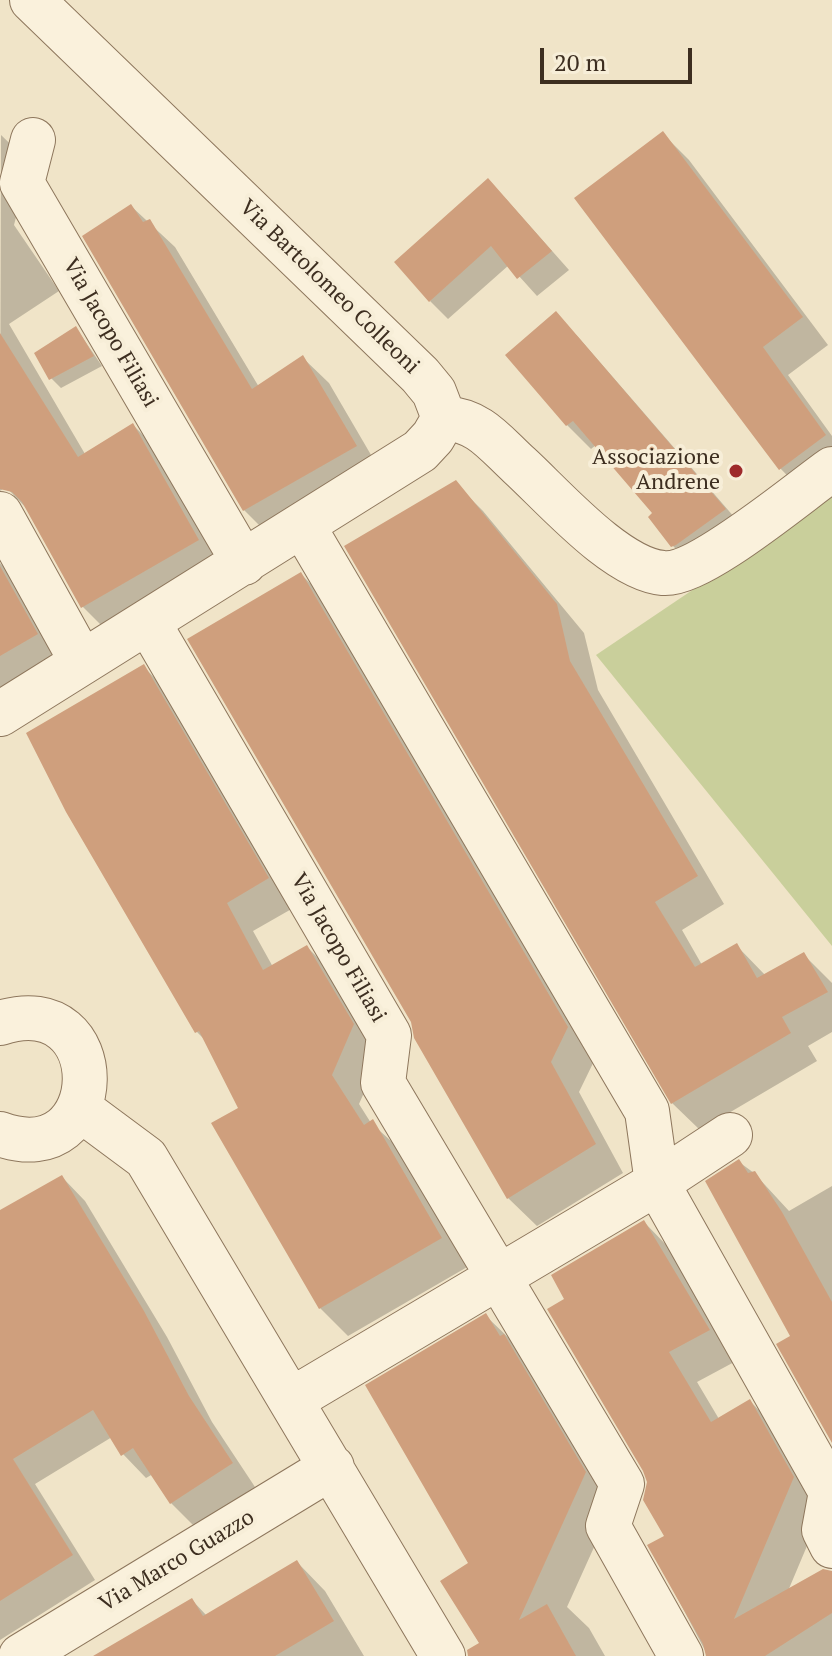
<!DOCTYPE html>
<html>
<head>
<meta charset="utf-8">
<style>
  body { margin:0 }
  #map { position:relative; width:832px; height:1656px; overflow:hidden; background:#f0e4c8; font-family:"PT Serif",serif }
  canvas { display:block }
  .scale { position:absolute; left:540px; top:48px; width:152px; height:36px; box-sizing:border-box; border:4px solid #3d2e20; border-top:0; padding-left:10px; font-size:24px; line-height:28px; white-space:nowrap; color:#3d2e20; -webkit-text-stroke:6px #f7eed8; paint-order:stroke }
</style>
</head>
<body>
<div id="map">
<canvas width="832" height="1656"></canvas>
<div class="scale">20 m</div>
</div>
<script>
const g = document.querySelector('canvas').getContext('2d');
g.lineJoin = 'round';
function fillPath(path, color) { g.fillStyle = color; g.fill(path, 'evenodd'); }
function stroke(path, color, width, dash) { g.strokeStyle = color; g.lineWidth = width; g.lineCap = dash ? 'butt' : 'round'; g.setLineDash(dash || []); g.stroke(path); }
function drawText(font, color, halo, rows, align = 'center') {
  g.font = font + ' "PT Serif",serif'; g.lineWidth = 8; g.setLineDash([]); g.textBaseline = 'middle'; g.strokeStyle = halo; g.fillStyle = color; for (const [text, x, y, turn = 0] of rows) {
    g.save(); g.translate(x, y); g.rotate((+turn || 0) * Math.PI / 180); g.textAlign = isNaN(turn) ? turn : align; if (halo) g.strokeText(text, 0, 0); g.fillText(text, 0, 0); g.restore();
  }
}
fillPath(new Path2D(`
  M 832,496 L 832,946 L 596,655 Z`), '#c9cf9b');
fillPath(new Path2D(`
  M 662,133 L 689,160 L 828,345 L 788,375 L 832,436 L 832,476 L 806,495 L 780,468 Z
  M 1,135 L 30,163 L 14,225 L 59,291 L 9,324 L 85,454 L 133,425 L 162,454 L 227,566 L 112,636 L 83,607 L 30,512 L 6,487 L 0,491 Z
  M 506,199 L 569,270 L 537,296 L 509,265 L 448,319 L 430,301 Z
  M 131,206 L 175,247 L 259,387 L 303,358 L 329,383 L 381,472 L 270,536 L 244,510 Z
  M 556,314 L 579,338 L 748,533 L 696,569 L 672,545 L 655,513 L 596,445 L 591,449 L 567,425 L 508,355 Z
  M 76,328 L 102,366 L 61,388 L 51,378 Z
  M 455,483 L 483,511 L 584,633 L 598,690 L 724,904 L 682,930 L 702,965 L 736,945 L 766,976 L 803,954 L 832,983 L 832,1032 L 808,1046 L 817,1061 L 700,1130 L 672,1103 Z
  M 0,563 L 22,585 L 66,665 L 0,703 Z
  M 301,574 L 329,603 L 596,1057 L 579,1092 L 623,1173 L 537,1226 L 508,1198 Z
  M 144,667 L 171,695 L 295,907 L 253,931 L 273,967 L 307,947 L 335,975 L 381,1054 L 359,1104 L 371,1123 L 400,1149 L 469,1266 L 348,1336 L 320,1308 L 241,1109 L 207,1042 L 197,1032 Z
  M 739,1162 L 754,1173 L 789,1211 L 832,1186 L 832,1439 L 793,1337 Z
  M 62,1177 L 85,1201 L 167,1337 L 212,1422 L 255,1487 L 195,1527 L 171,1503 L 153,1474 L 146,1478 L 123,1454 L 112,1437 L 35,1484 L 95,1580 L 0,1640 L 0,1212 Z
  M 644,1222 L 673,1252 L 738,1360 L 697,1382 L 719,1419 L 750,1401 L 779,1431 L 823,1508 L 788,1591 L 832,1595 L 832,1656 L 708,1656 L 650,1546 L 666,1536 L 649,1482 L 567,1300 Z
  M 486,1316 L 516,1345 L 614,1503 L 567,1607 L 589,1628 L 605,1656 L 487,1656 L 443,1581 L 471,1564 Z
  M 297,1562 L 325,1591 L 364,1656 L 144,1656 L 192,1600 L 207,1616 Z`), '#0003');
fillPath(new Path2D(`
  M 663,131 L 803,317 L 763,347 L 826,435 L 779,470 L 574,198 Z
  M 488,178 L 552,251 L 517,279 L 491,246 L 429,302 L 394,262 Z
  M 131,204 L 143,222 L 150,219 L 252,389 L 303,355 L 357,446 L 243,511 L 82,236 Z
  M 556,311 L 726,509 L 676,545 L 671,547 L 648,517 L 652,513 L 573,421 L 566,426 L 505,355 Z
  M 76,326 L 94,356 L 49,380 L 34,353 Z
  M 0,333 L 78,457 L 133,423 L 199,540 L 81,608 L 22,502 L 12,492 L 0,489 Z
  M 456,480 L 557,604 L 570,661 L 698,876 L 655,902 L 695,967 L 737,943 L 757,978 L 804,952 L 828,992 L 782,1017 L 791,1033 L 671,1104 L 344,546 Z
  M 0,566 L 38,634 L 0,656 Z
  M 301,572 L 568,1027 L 551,1062 L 596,1144 L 507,1199 L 414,1038 L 411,1022 L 187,639 Z
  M 144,664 L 269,878 L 227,903 L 263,970 L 307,945 L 354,1024 L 332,1075 L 364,1125 L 373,1119 L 442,1238 L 319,1309 L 211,1123 L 238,1108 L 199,1031 L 195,1033 L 66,812 L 26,733 Z
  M 739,1159 L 748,1173 L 755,1171 L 782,1212 L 832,1302 L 832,1443 L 776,1344 L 790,1336 L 705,1181 Z
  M 62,1175 L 144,1311 L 189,1396 L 233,1463 L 170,1504 L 133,1448 L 121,1456 L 93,1410 L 13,1459 L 73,1555 L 0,1601 L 0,1210 Z
  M 644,1220 L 710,1330 L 669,1352 L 711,1422 L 750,1399 L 794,1477 L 734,1619 L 823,1569 L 832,1571 L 832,1613 L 765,1656 L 706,1656 L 703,1644 L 647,1545 L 664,1536 L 643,1500 L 647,1482 L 643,1471 L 547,1309 L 564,1299 L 551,1275 Z
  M 486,1313 L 500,1336 L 504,1334 L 586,1472 L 519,1620 L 547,1604 L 576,1656 L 468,1656 L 467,1650 L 479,1643 L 440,1581 L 468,1563 L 365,1385 Z
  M 297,1560 L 334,1621 L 275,1656 L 93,1656 L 192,1598 L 203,1616 Z`), '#cf9f7d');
const minor = new Path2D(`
  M 32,0 L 420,375 L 434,392 L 444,418 C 480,421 493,441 519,465 C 553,496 616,569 663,573 C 699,577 799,492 832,469
  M 33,140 L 22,183 L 244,563
  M 0,514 L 82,662
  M 303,526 L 647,1111 L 657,1183 L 831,1492 L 824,1530 L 832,1546
  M 148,622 L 389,1035 L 383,1083 L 622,1484 L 608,1526 L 681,1656
  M 0,714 L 420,451 L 433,437 L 444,418
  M 0,1023 C 115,986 111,1174 0,1134
  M 80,1109 L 146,1158 L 443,1656
  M 293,1399 L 657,1183 L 730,1135
  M 21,1656 L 332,1467`);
stroke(minor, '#8d765c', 46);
stroke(minor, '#faf1dc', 44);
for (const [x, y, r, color] of [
  [736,471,8,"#9e2a2b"]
]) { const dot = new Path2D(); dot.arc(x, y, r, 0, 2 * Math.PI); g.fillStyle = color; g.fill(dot); stroke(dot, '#f7eed8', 3); }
drawText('22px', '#3d2e20', '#f7eed8', [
  ["Via Bartolomeo Colleoni",329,287,44],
  ["Via Jacopo Filiasi",110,333,60],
  ["Via Jacopo Filiasi",338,948,60],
  ["Via Marco Guazzo",177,1561,-31]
]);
drawText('22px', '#3d2e20', '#f7eed8', [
  ["Associazione",720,458],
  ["Andrene",720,483]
], 'right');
</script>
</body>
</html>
